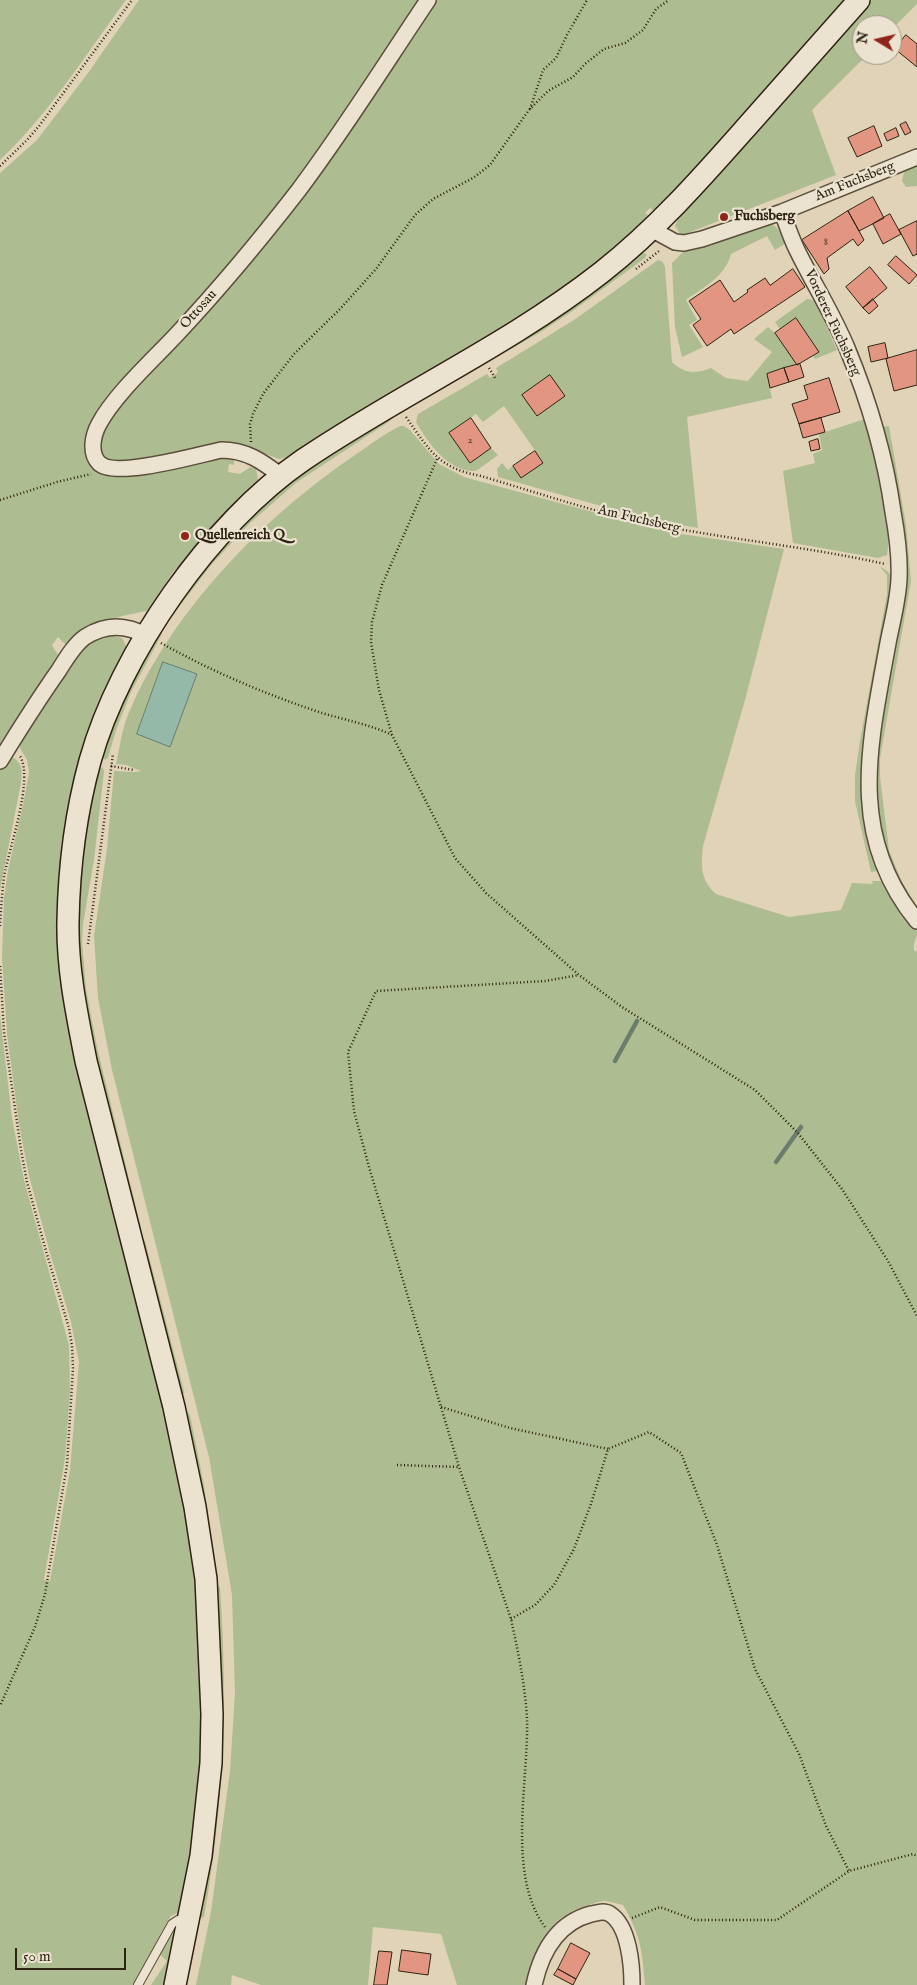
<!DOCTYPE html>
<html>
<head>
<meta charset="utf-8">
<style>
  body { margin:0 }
  #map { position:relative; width:917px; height:1985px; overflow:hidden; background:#e0d3b7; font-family:"IM FELL English",serif }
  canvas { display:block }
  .north { position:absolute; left:852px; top:15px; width:50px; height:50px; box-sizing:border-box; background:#ebe2d0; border:1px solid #9f9584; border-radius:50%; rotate:279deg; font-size:14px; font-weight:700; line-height:20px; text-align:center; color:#2e2212 }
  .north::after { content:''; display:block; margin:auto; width:18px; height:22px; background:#8f2418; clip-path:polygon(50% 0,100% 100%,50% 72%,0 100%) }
  .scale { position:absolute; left:15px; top:1948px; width:111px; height:22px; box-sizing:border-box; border:2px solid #2e2212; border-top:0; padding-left:6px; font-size:15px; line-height:18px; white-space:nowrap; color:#2e2212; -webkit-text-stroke:4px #ebe2d0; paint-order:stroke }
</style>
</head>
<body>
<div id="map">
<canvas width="917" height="1985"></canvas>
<div class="north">N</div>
<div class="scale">50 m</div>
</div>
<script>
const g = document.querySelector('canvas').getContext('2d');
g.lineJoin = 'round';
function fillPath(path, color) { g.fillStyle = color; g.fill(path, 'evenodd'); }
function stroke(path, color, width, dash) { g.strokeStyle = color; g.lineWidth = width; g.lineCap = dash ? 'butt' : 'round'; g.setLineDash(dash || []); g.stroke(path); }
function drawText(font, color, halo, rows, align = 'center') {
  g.font = font + ' "IM FELL English",serif'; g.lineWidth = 4.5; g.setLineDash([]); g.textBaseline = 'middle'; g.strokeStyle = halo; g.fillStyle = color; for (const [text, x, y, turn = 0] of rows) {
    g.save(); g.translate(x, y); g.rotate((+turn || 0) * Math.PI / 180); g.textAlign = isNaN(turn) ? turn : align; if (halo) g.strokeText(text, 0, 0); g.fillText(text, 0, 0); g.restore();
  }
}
fillPath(new Path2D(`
  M 0,0 L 126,0 C 86,54 49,114 0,160 Z
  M 139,0 L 848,0 L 656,212 L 650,208 L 645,213 L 651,218 L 648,222 L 580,276 L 495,331 L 370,404 L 290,457 L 279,459 L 249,448 L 234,455 L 234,465 L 229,464 L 228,472 L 240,474 L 250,467 L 256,469 L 258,479 L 253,489 L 213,526 L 174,571 L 147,611 C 115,617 90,622 66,645 L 58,637 L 52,645 L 58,655 L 0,743 L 0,173 L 37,140 L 88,73 Z
  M 872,0 L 917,0 L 917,4 L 892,29 L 892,25 L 862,25 L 862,55 L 867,55 L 812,110 L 836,175 L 688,233 L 686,235 L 680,234 L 675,226 L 680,215 Z
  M 917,165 L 917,186 L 906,187 L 902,181 L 904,172 Z
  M 770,223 C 779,228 782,234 786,243 L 775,250 L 767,236 L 731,254 C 725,277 704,287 686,300 L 697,320 L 689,325 L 703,347 L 682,357 L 675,327 L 672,263 L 685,250 L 710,246 L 745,230 Z
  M 643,253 L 647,254 L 645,258 L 574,310 L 539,333 L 491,360 L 490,359 Z
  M 658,260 L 663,262 L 665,267 L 672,362 C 685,374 695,374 711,368 L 726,378 L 748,381 L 772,352 L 754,339 L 768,327 L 775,333 L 797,365 L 767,374 L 772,398 L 687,417 L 698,528 L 647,519 L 498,477 L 497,469 L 502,463 L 508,470 L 513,466 L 521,478 L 543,462 L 504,406 L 483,422 L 476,414 L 449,433 L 470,463 L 491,448 L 498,455 L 476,471 C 448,472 428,443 416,422 L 418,414 L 487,374 L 490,378 L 498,372 L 496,368 L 574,320 Z
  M 807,299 L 810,299 L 816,302 L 837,350 L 815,359 L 813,356 L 819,352 L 796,318 L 780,329 L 775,322 Z
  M 393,416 L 390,421 L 297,482 L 250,523 L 212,564 L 165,625 L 184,591 L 242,526 L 269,500 L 321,458 Z
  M 865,419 C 874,448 894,529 887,555 L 878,558 L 793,543 L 783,471 L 815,463 L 813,454 L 822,450 L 819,434 Z
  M 400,426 L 404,426 L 410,430 L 439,464 L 464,477 L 644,526 L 681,534 L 784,549 L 745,700 L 703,846 C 701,865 700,880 716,894 L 789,917 L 841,910 L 852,883 L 873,884 L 872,881 L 884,881 L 917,931 C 917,938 913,943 914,950 L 917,952 L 917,1985 L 645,1985 C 642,1950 641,1936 623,1905 C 617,1904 610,1901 604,1901 C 598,1901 591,1905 585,1906 C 547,1918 534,1949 527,1985 L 457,1985 L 441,1934 L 373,1927 L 368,1985 L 261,1985 L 232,1975 L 231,1985 L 196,1985 L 211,1912 L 230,1771 L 235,1693 L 232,1595 L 209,1457 L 112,1070 L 98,998 L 94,936 L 107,849 L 114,771 L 134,772 L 141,771 L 126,765 L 116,764 C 119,751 121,736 125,723 C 165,617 263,517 355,455 C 370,445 384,434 400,426 Z
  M 889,426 L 906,525 L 911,581 L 880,758 L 880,777 L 889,850 L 901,880 L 917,907 L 917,915 L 892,874 L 880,826 L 873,778 L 889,679 L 887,677 L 902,591 L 906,589 L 906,568 L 882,427 Z
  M 880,567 C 889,571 892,575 893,584 L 862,766 L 863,813 L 867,838 L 878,871 L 871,872 L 855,801 L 855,775 L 860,741 L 887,594 L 887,575 Z
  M 161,630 L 162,634 L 131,692 L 116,730 L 108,758 L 105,760 L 103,757 C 115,710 137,670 161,630 Z
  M 109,635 L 122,638 L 126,646 L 125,650 L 59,931 L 180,1473 L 196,1579 L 204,1738 L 194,1837 L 180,1912 L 171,1916 L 166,1924 L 133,1985 L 0,1985 L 0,1015 L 12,1118 L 24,1180 L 69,1345 L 70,1392 L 65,1459 L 44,1580 L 50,1581 L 70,1470 L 79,1362 L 71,1322 L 50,1253 L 29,1176 L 19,1124 L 7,1034 L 2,958 L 4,898 L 8,870 L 23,805 L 29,772 L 27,760 L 20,748 L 20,743 L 75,658 L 91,642 Z
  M 12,757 C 23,762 22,772 21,783 L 0,890 L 0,771 L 7,759 Z
  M 102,767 L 104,771 L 94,860 L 83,924 L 82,941 L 86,989 L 97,1047 L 141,1228 L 140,1231 C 119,1152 94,1073 83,991 C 74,935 79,874 89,817 C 91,805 94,775 102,767 Z
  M 142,1240 L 145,1241 L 184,1391 L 183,1398 Z
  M 187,1411 L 190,1415 L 204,1485 L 216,1575 L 185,1413 Z
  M 217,1585 L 220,1587 C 228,1700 224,1805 204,1917 L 201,1918 L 199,1916 Z
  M 177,1927 L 167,1985 L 151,1985 L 167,1961 L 159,1954 Z`), '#aebd91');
const water = new Path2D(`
  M 163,662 L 197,674 L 170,747 L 137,734 Z`);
fillPath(water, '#94b9a9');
stroke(water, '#6b7d6d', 1);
stroke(new Path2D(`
  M 615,1061 L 637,1021
  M 776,1162 L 801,1127`), '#6b7d6d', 4.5);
const building = new Path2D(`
  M 906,35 L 917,44 L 917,67 L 895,49 Z
  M 906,122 L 911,132 L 905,135 L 900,125 Z
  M 874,126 L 882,146 L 857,157 L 848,138 Z
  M 896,128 L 899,136 L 887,141 L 884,134 Z
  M 873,197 L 884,218 L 859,231 L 848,211 Z
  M 848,211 L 864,240 L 858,246 L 853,239 L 827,258 L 829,269 L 824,274 L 802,240 Z
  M 890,214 L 901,234 L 883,244 L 873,224 Z
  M 917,221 L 917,254 L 913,256 L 899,230 Z
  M 896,256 L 917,275 L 909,284 L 888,265 Z
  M 870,267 L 887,288 L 863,308 L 846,287 Z
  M 793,269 L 805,287 L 734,334 L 731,329 L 707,346 L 693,325 L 701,319 L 689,301 L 720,280 L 734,302 L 748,292 L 747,290 L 765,278 L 770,285 Z
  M 873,299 L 878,306 L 869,314 L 863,308 Z
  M 796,318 L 819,352 L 797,365 L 775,333 Z
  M 885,343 L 888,358 L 871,362 L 868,347 Z
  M 917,350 L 917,385 L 894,391 L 886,359 Z
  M 800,364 L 804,377 L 789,382 L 784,368 Z
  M 784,368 L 789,382 L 770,388 L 767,374 Z
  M 550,375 L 565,396 L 537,416 L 522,395 Z
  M 829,378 L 840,412 L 799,424 L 792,404 L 808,399 L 804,386 Z
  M 471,418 L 491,448 L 470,463 L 449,433 Z
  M 821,418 L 825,432 L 803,438 L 799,424 Z
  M 818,439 L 820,449 L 811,451 L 809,442 Z
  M 535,451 L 543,463 L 521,478 L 513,466 Z
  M 571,1943 L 590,1953 L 576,1979 L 558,1969 Z
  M 402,1950 L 431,1954 L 428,1975 L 399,1971 Z
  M 379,1951 L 392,1952 L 387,1985 L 374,1985 Z
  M 558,1969 L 576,1979 L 573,1985 L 554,1975 Z`);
fillPath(building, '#e29681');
stroke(building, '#2e2212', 1);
const service = new Path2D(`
  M 138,1985 L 172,1924 L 178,1920 L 187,1920`);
const minor = new Path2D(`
  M 782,212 C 787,225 791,238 797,250 C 813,283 833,314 847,348 C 869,401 885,455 893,512 C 897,534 900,557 899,579 C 898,601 892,622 888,643 C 870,743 846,834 917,921
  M 653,230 L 675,242 L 684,243 L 702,239 L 782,212 L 917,157
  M 281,476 C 262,461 246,450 221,450 C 198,455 114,479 99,463 C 89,453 93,435 99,424 C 115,394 154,359 178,333 C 220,288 260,240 298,191 C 344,130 385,64 428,0
  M 0,761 C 19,730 38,700 59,670 C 66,659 74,645 85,637 C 105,624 126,624 147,636
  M 534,1985 C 541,1953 557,1923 591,1914 C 597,1913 604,1910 610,1914 C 629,1926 632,1965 632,1985`);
const secondary = new Path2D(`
  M 175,1985 L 201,1856 L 211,1763 L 212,1714 L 206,1579 L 195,1507 L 174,1407 L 86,1061 C 77,1015 67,968 68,921 C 69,868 76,812 90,761 C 120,653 211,523 303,460 C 400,394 509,345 602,272 C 658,228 704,175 751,122 C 787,81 823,41 859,0`);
stroke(service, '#5a4e3b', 10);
stroke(minor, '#5a4e3b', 18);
stroke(secondary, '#2e2212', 24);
stroke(new Path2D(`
  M 530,109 L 543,70 L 556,58 L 567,35 L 587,0
  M 0,166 L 27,140 L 39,126 L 132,0
  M 636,269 L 659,251
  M 489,368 L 495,378
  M 406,417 C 430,451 438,468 481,476 C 535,492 588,510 642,522 C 723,539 805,546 885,564
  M 251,442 L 250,424 L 253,414 L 263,394 L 294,354 L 340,309 L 376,269 L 415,215 L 433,199 L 473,178 L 490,165 L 529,110 L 548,91 L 573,77 L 585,64 L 604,49 L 625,43 L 643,30 L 656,9 L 669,0
  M 437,459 L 382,585 L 372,622 L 371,642 L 379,690 L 392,735 L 455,858 L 486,893 L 579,975 L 622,1007 L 755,1090 L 797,1132 L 842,1189 L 888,1261 L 917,1316
  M 0,500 L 57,482 L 91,474
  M 161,643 C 211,671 265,694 319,712 C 344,720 369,724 392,735
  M 111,766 L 134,770
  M 0,926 C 1,910 2,893 4,877 C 9,848 34,780 20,756
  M 88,944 L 113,754
  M 0,966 L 4,1032 L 21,1150 L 27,1182 L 46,1251 L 69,1328 L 72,1346 L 73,1368 L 67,1465 L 45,1594 L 35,1627 L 0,1706
  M 441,1407 L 510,1428 L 608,1449
  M 397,1465 L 459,1467
  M 511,1619 L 535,1605 L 554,1585 L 574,1549 L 591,1504 L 608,1449 L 649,1432 L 681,1453 L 717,1545 L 755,1669 L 799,1754 L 826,1826 L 849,1871
  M 632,1918 L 660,1907 L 695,1920 L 777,1920 L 849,1871 L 913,1854 L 917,1856
  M 545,1927 C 506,1875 529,1780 527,1718 C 525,1685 518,1651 511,1619 L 459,1467 L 369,1167 L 354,1111 L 348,1052 L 376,991 L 545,981 L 579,975`), '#2e2212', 2.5, [1, 2.5]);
stroke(service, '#ebe2d0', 8);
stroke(minor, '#ebe2d0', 15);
stroke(secondary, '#ebe2d0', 21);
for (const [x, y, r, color] of [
  [724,217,5,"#8f2418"],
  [185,536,5,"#8f2418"]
]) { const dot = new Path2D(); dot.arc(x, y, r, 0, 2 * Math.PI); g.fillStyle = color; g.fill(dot); stroke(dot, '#ebe2d0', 2); }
drawText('11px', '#5b3f2e', null, [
  ["8",826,243],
  ["2",470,441]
]);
drawText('14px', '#2e2212', '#ebe2d0', [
  ["Am Fuchsberg",855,182,-22],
  ["Ottosau",199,310,-48],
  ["Vorderer Fuchsberg",832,323,65],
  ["Am Fuchsberg",639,520,13]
]);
drawText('bold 14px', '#2e2212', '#ebe2d0', [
  ["Fuchsberg",734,217],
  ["Quellenreich Q",195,536]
], 'left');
</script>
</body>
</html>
